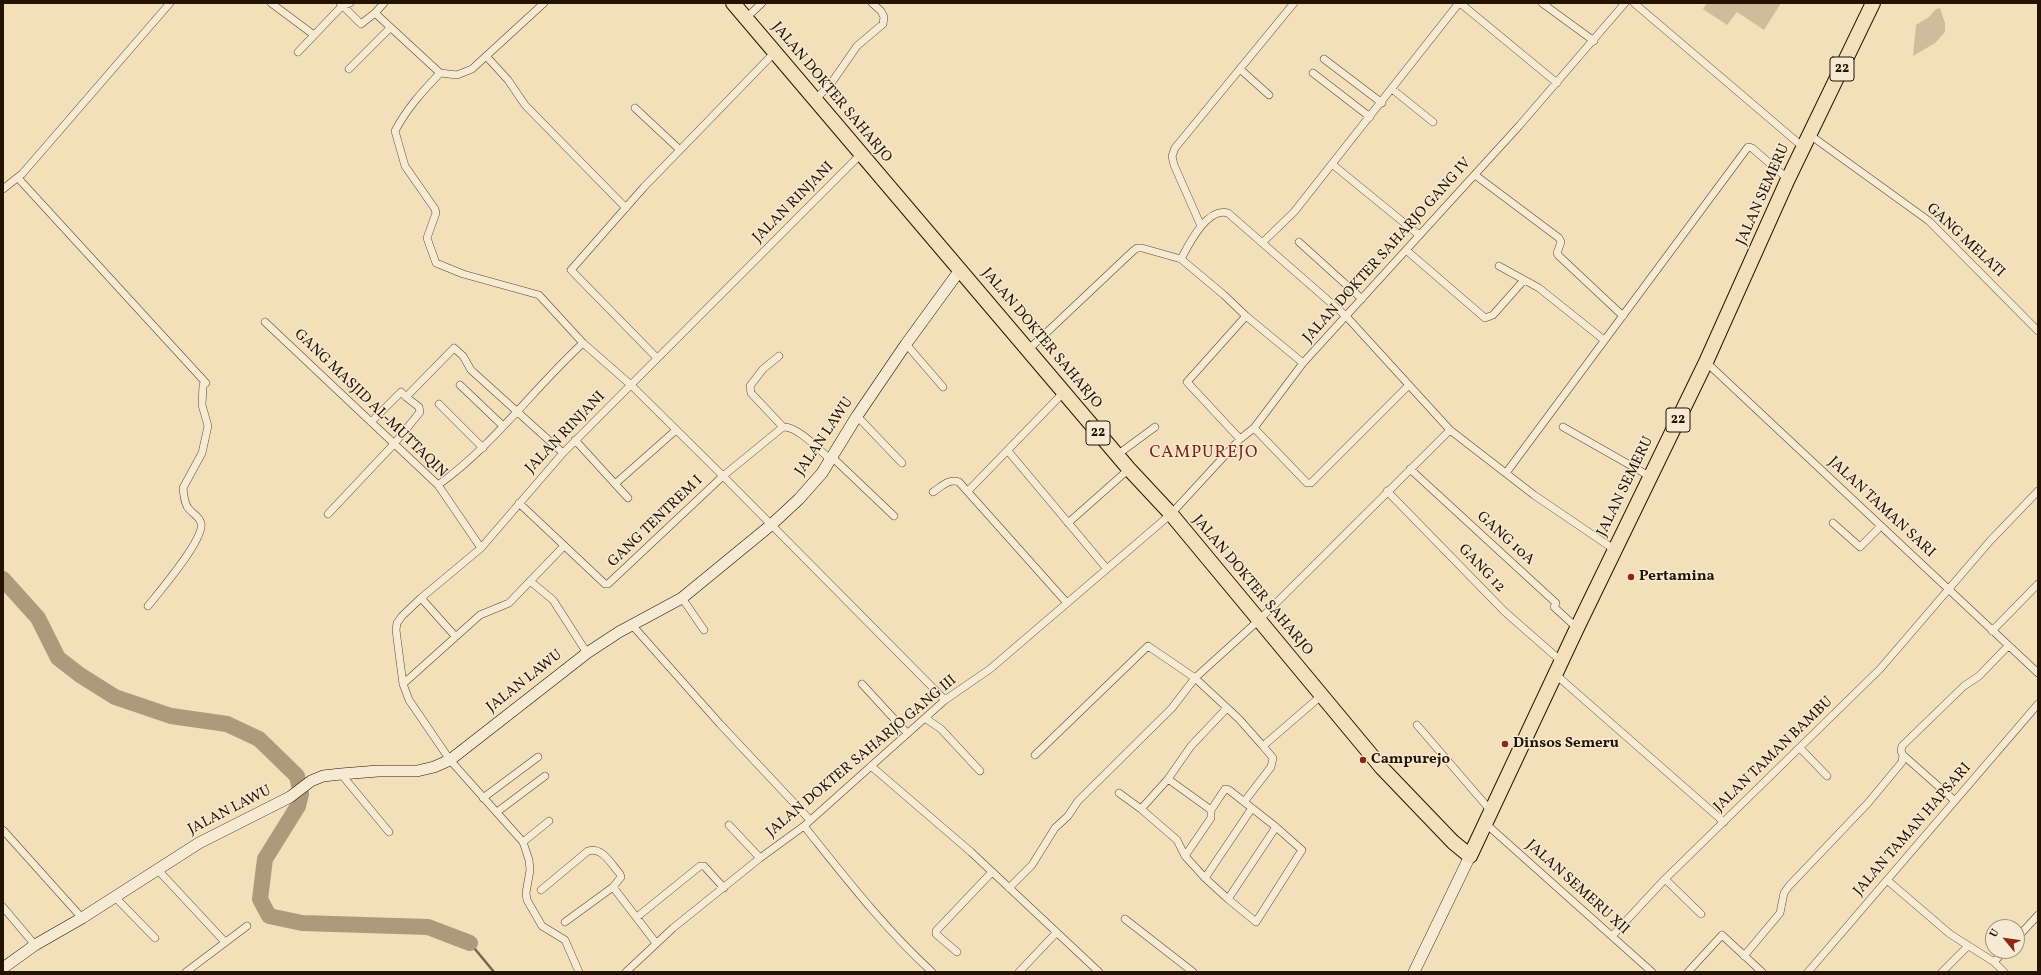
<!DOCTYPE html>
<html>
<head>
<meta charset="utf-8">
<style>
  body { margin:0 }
  #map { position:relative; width:2041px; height:975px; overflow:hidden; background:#f3dfb9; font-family:Vollkorn,serif }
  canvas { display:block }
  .frame { position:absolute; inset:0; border:4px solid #241300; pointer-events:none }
  .north { position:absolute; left:1985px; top:919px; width:40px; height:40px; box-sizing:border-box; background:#f7ead2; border:1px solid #a3947e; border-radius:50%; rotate:299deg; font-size:11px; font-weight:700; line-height:16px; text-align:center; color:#241300 }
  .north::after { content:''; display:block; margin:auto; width:14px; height:18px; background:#8f2418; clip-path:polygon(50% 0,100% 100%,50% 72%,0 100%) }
</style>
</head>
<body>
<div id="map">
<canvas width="2041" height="975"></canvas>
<div class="frame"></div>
<div class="north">U</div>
</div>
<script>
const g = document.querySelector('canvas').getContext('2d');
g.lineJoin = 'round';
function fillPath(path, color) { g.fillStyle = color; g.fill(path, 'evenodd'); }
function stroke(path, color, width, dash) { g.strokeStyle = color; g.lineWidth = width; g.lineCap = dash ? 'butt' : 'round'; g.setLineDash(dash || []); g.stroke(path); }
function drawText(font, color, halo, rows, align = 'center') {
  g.font = font + ' Vollkorn,serif'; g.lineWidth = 3; g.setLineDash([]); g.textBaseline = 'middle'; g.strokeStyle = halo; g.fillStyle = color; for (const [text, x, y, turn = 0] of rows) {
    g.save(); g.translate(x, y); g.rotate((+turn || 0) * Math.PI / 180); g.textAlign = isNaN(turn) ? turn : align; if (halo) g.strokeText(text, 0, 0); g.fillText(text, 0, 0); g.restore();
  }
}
fillPath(new Path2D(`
  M 1707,3 L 1781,3 L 1764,30 L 1737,12 L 1727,25 L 1703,9 Z
  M 1940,8 L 1945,23 L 1945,32 L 1935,43 L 1913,56 L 1916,25 L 1929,17 L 1936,9 Z`), '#d0bc9a');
stroke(new Path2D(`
  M 470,943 L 494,972`), '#766449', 2.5);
stroke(new Path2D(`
  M 3,579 L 38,618 L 58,658 L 80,675 L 115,697 L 171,716 L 227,724 L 259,739 L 297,776 L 301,794 L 298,806 L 265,859 L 260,899 L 269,916 L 302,923 L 428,927 L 470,943`), '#ad9a7a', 16);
const street = new Path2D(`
  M 271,3 L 314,35
  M 340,3 L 361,24 L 375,13
  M 384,3 L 375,13 L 440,73
  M 544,3 L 472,69 L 457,75 L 440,73 C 423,91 407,108 395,131 L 405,166 L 435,209 L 436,213 L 427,238 L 436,263 L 463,274 L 539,295 L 583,343
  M 1460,3 L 1557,83
  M 1542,3 L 1594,41
  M 1634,3 L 1803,147
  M 746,18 L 762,3
  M 298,52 L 342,6 L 350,3
  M 487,57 L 508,80 L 525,105 L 626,208
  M 1324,59 L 1382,103
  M 349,69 L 390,28
  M 1240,69 L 1269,95
  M 1313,73 L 1370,117
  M 1392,89 L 1433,122
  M 815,100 L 832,82 L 857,46 L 883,24 L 884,17 L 881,11 L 872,3
  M 635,108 L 680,150
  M 1810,135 L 1929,221 L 2038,331
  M 1332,164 L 1419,235
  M 1475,175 L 1559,238 L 1561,242 L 1557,253 L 1559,256 L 1623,316
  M 18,178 L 206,383 L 203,385 L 202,405 L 208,426 L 202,453 L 183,488 C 184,495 184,504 189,509 C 193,514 199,516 201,523 C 205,539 159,592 148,606
  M 3,189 L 22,174 L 170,3
  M 1201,226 L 1174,165 L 1172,156 L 1175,148 L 1294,3
  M 1299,242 L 1362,299
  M 1262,243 L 1294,212 L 1459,3
  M 1406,250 L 1485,318 L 1493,315 L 1524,280
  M 1181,259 C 1189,244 1207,207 1228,213 L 1346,316 L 1450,430 L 1534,495 L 1615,550
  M 1499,266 L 1539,288 L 1604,340
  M 265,322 L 438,485 L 481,548
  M 906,344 L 943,387
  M 1028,350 L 1133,251 L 1137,248 L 1142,248 L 1181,259 L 1224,295 L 1246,316 L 1303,363
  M 779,356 L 763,369 L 750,386 L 751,393 L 783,427 L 723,476 L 945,700
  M 657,358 L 571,270 L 644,187 L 775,52
  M 1706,362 L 2038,673
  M 460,385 L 502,425
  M 439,404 L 483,448
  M 857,416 L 902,463
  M 371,422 L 401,392 L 406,397
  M 783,427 C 798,426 820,451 831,460
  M 1563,427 L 1651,477
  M 1254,428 L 1307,483 L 1311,483 L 1408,386
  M 1240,439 L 1187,382 L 1246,316
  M 575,440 L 628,498
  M 1008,451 L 1107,569
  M 1117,455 L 1155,427
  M 833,458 L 894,516
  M 1410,469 L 1556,603 L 1554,607 L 1577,628
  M 1506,473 L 1748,147 L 1752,148 L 1788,179
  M 615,484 L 676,430
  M 438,485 C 493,446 533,389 583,343 L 631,385 L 723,476 L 608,584 L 605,584 L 519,503
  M 968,491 L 1064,392
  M 1387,491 L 1505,612 L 1561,661
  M 933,492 C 941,487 949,478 959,482 L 1067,603
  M 328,514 L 394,444 L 420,412 L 419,407 L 406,397 L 454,348 L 463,356 L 471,370 L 563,453
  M 1068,523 L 1129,469
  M 1833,523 L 1860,547 L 1881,526
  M 530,581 L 553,600 L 587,653
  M 421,598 L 455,636
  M 682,598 L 704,630
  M 632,625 L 720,724 L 810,820
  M 1992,631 L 2038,584
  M 1555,674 L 1724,822
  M 403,684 L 480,615 L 509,603 L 564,546
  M 862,684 L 907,733
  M 1227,708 L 1191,746 L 1168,779 L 1141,809 L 1177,840 L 1185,856 L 1205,878 L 1252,808
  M 925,718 L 941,729 L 980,771
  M 1417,725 L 1491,811
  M 1800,748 L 1827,776
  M 1035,755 L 1148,646 L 1195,678 L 1239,719 L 1263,746 L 1322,695
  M 1903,755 L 1955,801
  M 871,766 L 971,852 L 1099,972
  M 341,774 L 389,832
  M 1168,779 L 1211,810 L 1211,818 L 1185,856
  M 1119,793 L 1141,809
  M 483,798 L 538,757
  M 1244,802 L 1271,767 L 1273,758 L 1263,746
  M 1211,810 L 1225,789 L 1229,790 L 1276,827 L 1302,850 L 1256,922 L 1228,899
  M 497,812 L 545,776
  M 549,821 L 523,842 L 450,760 L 409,700 L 403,684 L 396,630 L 397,623 L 402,616 L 421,598 L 481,548 L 563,453 L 861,154
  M 1485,823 L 1652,972
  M 729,825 L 760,858
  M 804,826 C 845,877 884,928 932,972
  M 3,830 L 82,918
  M 523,842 L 529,860 L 530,870 L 526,893 L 527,900 L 542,926 L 565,940 L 579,972
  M 157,869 L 225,942
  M 1205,878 L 1228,899 L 1276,827
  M 1665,879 L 1701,914
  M 1887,880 L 1950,934 L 1994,962 L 2004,972
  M 613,887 L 656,943
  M 1009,888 L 1032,865 L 1055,828 L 1068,816 L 1078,801 L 1172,708 L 1195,678 L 1259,620 L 1450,430
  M 541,890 L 588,851 C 602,846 611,864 620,874 L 621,877 L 613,887 L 565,922
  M 115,897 L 155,938
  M 3,907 L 35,945
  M 637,917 L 700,866 L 704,866 L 724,888
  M 1125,919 L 1193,972
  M 1612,936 L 1665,879 L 1880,669 L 1990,541 L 2038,491
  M 2017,938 L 2038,915
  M 957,952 L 936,934 L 936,931 L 992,872
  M 1744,956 L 1780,913 L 1784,893 L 1789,886 L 1868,803 L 1902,762 L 1903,755 L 1901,751 L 1902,746 L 1964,686 L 1979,676 L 2008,646
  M 1994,962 L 2004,951
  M 186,972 L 247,926
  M 626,972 L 673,928 L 760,858 L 804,826 L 945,700 L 990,669 L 1171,514 L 1240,439 L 1254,428 L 1303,363 L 1519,126 L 1625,3
  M 1019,972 L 1056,933
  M 1688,972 L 1722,935 L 1762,972
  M 1808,972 L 2038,704
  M 1942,972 L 1968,946`);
const secondary = new Path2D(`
  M 3,968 L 35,945 L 82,918 L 199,843 L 290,797 L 311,781 L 323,776 L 341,774 L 378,771 L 417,771 L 434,767 L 450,760 L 587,653 L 619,632 L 682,598 L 771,525 L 799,499 L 822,473 L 857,416 L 906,344 L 960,270
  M 1414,972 L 1470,856`);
const highway = new Path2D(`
  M 733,3 L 1129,469 L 1171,514 L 1382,768 L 1453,842 L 1470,856 L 1577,628 L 1706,362 L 1788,179 L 1873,3`);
stroke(street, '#58462e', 8);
stroke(secondary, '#241300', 12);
stroke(highway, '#241300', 16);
stroke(street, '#f7ead2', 7);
stroke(secondary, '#f7ead2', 11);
stroke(highway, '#f3dfb9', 14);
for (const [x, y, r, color] of [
  [1631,577,4,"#8f2418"],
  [1505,744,4,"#8f2418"],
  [1363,760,4,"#8f2418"]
]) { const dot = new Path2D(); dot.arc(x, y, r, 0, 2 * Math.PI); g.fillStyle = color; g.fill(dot); stroke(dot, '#f7ead2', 1.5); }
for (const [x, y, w] of [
  [1842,69,24],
  [1678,420,24],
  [1098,433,24]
]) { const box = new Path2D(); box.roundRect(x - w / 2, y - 12, w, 24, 3); g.fillStyle = '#f7ead2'; g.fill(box); stroke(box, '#241300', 1); }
drawText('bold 14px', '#241300', null, [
  ["22",1842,69],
  ["22",1678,420],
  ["22",1098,433]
]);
drawText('15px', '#241300', '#f7ead2', [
  ["JALAN DOKTER SAHARJO",831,93,50],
  ["JALAN SEMERU",1764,195,-66],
  ["JALAN RINJANI",794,203,-45],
  ["GANG MELATI",1965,241,43],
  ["JALAN DOKTER SAHARJO GANG IV",1388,251,-48],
  ["JALAN DOKTER SAHARJO",1041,339,50],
  ["GANG MASJID AL-MUTTAQIN",370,404,44],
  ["JALAN RINJANI",566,433,-46],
  ["JALAN LAWU",825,437,-56],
  ["JALAN SEMERU",1626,487,-64],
  ["JALAN TAMAN SARI",1881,508,43],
  ["GANG TENTREM I",656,522,-44],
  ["GANG 10A",1505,539,42],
  ["GANG 12",1481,569,46],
  ["JALAN DOKTER SAHARJO",1252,586,50],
  ["JALAN LAWU",525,682,-38],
  ["JALAN TAMAN BAMBU",1774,755,-44],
  ["JALAN DOKTER SAHARJO GANG III",862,757,-40],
  ["JALAN LAWU",230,811,-27],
  ["JALAN TAMAN HAPSARI",1913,830,-49],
  ["JALAN SEMERU XII",1577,888,42]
]);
drawText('bold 15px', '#241300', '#f7ead2', [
  ["Pertamina",1639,577],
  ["Dinsos Semeru",1513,744],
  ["Campurejo",1371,760]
], 'left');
g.letterSpacing = '1px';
drawText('17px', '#7a1f14', '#f7ead2', [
  ["CAMPUREJO",1204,454]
]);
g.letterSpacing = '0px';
</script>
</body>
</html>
